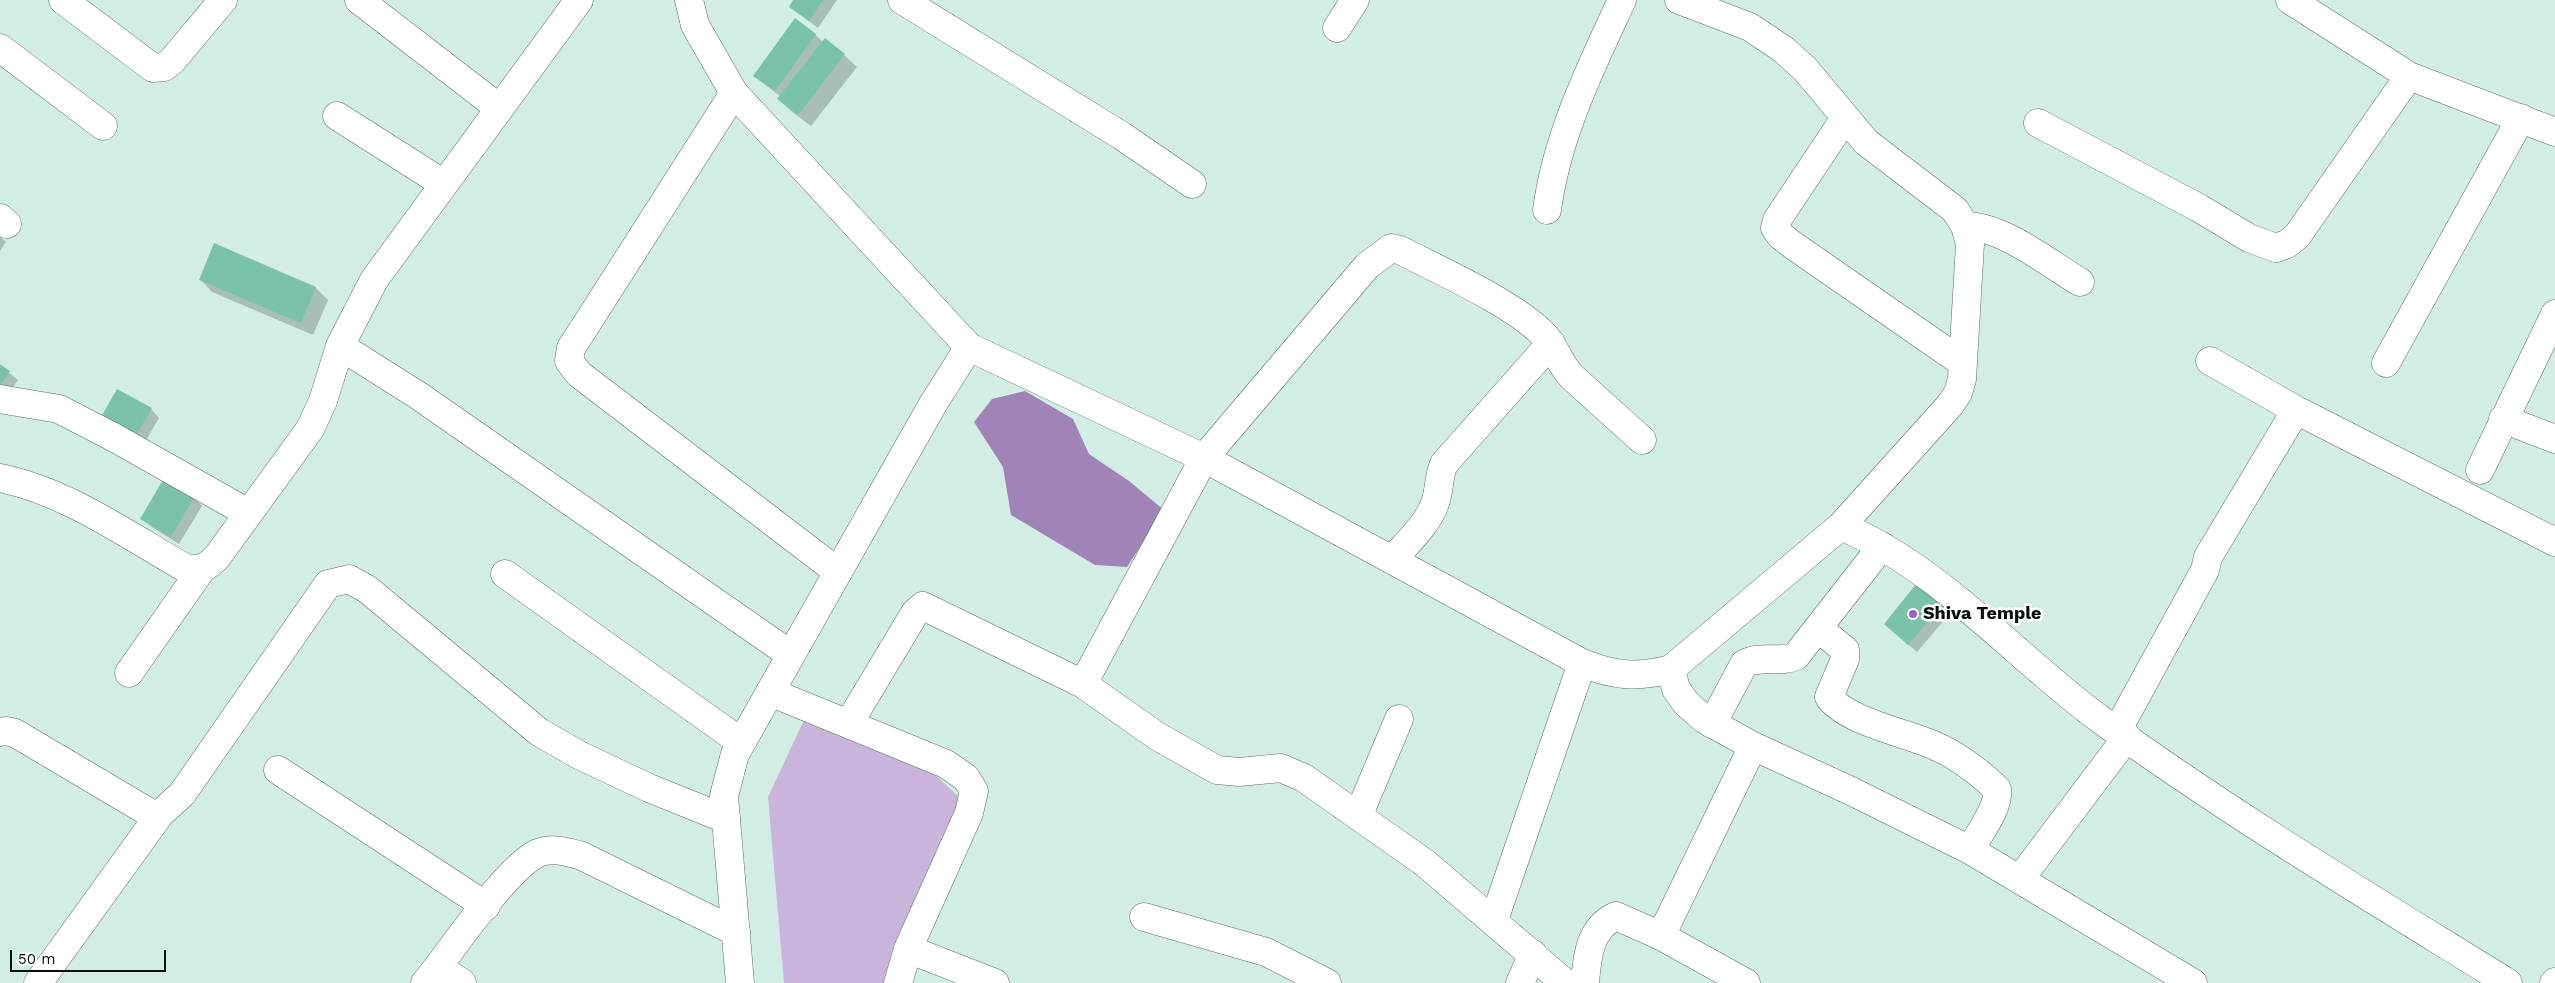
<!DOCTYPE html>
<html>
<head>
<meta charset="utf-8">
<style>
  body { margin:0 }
  #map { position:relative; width:2555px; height:983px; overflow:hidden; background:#d2eee4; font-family:"Work Sans",sans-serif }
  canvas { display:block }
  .scale { position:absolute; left:10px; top:950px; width:156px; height:22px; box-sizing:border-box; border:2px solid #060f0b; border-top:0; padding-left:6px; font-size:15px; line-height:18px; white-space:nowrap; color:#060f0b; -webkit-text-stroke:4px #fff; paint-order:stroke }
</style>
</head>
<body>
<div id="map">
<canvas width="2555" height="983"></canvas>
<div class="scale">50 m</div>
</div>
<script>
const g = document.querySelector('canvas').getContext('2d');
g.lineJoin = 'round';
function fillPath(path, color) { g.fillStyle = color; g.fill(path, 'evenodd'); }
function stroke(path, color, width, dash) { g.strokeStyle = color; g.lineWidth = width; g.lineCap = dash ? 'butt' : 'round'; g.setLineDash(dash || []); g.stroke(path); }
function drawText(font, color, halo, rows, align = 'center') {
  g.font = font + ' "Work Sans",sans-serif'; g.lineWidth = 5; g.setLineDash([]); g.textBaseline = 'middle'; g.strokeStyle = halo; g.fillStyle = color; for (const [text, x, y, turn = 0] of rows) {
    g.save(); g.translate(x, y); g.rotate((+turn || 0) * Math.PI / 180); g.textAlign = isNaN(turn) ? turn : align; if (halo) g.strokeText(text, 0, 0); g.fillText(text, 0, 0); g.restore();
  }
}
fillPath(new Path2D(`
  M 804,720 L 931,771 L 960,798 L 887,983 L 784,983 L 768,797 Z`), '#cbb4dc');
fillPath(new Path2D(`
  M 1025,391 L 1073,419 L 1089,454 L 1129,481 L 1164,510 L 1127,567 L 1095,565 L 1011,515 L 1003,467 L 974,422 L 992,399 Z`), '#a184b7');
fillPath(new Path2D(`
  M 795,0 L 837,0 L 818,28 L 790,7 Z
  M 815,34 L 823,42 L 844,55 L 857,67 L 811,126 L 791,111 L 779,99 L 781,97 L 754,76 Z
  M 0,236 L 6,242 L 0,251 Z
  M 200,279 L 316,288 L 328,300 L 313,335 L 212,292 Z
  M 0,366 L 18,380 L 4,400 L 0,397 Z
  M 151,409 L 159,418 L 144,444 L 103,417 Z
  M 194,498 L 202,506 L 179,544 L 150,526 L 142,518 Z
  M 1917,585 L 1951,612 L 1917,652 L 1885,624 Z`), '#0003');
fillPath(new Path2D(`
  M 793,0 L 823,0 L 809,21 L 789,7 Z
  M 795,18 L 816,34 L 775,91 L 753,76 Z
  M 825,38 L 845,54 L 798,115 L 777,99 Z
  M 214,243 L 316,287 L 301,323 L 199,280 Z
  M 0,364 L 10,371 L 0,386 Z
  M 117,389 L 152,408 L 135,437 L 101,417 Z
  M 164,478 L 194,497 L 171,537 L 140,519 Z
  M 1917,583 L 1944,603 L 1908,645 L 1884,624 Z`), '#7ac2aa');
const minor = new Path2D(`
  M 63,0 L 153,68 L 164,67 L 172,61 L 223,0
  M 359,0 L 499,108
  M 902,0 L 1122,136 L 1192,184
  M 2290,0 L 2409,76 L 2555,132
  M 1337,28 L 1355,0
  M 0,48 L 103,126
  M 734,93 L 584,328 L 571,348 L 569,361 L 579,374 L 838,572
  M 337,116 L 444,184
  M 1845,118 L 1777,220 L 1775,228 L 1781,236 L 1794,246 L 1963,363
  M 2038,123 L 2199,208 L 2249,238 L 2276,248 L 2287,244 L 2297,236 L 2409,76
  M 1547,210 C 1557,135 1591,67 1622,0
  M 0,218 L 7,224
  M 1965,226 C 2003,226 2048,263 2080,282
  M 340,346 L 419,396 L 791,655
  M 969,347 L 1204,458 L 1582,663 C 1615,676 1636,678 1671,669 L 1841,526 L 1950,405 L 1958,393 L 1962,379 L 1970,244 L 1965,226 L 1955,210 L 1866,142 L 1805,69 L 1784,50 L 1750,27 L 1679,0
  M 2386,363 L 2521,118
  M 0,399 L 59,409 L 115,438 L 248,513
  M 2296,410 L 2555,542
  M 2503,419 L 2555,439
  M 2480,470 L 2555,314
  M 0,478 C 68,492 127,535 187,569 C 201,570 207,567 217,557 L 310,429 L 323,401 L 340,346 L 374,280 L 579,0
  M 1841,526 C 1942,569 2014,656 2101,720 C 2232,815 2371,898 2508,983
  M 1392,560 C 1407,543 1428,524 1435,503 C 1440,490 1438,477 1444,464 L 1551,343
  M 505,574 L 741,742
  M 1818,628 L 1845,650 L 1845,659 L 1829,697 C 1846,721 1906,733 1933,745 C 1957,755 1978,771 1997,789 C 2000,807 1979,833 1970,850
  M 1671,669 L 1676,689 L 1686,703 L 1704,719 L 1753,746 L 1851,791 L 1970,850 L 2193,983
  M 129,673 L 201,570
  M 1083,684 L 1204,458 L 1367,266 L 1391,248 L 1400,250 C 1442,272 1511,302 1543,334 C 1555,346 1559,363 1571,376 L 1642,440
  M 770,692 L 946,764 L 966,778 L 974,791 L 969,813 L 908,949 L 898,983
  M 849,723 L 915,613 L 923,606 L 1083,684 L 1157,736 L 1217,770 L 1239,772 L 1281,768 L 1304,778 L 1425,863 L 1565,983
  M 1712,724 L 1744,664 C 1761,654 1779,664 1796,656 L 1882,546
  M 2117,731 L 2205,570 L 2208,557 L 2296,410 L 2210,361
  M 0,732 L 6,731 L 15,733 L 150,813 L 160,814 L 182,794 L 328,584 L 349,579 L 367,589 L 539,732 L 579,755 L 649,788 L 726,819
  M 278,770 L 486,906
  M 1359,814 L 1399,719
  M 2020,879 L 2127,737
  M 1144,917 L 1266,952 L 1327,983
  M 1494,920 L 1582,663
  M 1661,936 L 1753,746
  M 908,949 L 995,983
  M 438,967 L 462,983
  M 38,983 L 160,814
  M 425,983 C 450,953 506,868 538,853 C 552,847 568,852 582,856 L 736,932
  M 1520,983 L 1533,954
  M 1585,983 C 1587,958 1589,928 1616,916 L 1661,936 L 1746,983
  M 2554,983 L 2555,982`);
const major = new Path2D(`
  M 689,0 L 695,25 L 734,93 L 969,347 L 933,404 L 735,754 L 724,796 L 740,983`);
stroke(minor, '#566e65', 29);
stroke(major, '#566e65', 29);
stroke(minor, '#fff', 28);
stroke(major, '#fff', 28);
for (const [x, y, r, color] of [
  [1913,614,5,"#a05ace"]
]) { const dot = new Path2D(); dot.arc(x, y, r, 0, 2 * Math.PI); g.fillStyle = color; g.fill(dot); stroke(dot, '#fff', 2); }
drawText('bold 18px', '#060f0b', '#fff', [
  ["Shiva Temple",1923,614]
], 'left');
</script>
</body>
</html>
